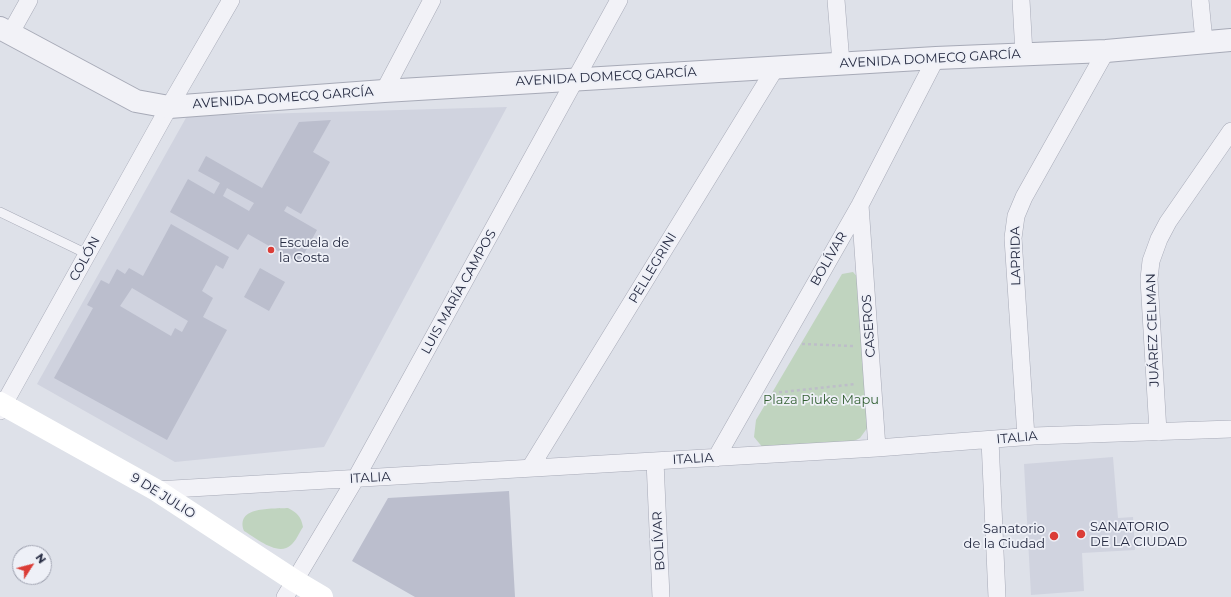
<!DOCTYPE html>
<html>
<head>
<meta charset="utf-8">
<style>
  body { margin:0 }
  #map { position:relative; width:1231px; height:597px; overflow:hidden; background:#dee1e9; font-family:Montserrat,sans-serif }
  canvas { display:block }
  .north { position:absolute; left:12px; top:545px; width:40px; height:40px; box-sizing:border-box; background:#eef0f7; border:1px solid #9ea1af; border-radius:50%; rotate:54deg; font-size:11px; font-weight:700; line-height:16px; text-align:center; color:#262b42 }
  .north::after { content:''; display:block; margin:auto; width:14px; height:18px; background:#db3d37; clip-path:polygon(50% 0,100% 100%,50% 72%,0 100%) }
</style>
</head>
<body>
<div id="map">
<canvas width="1231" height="597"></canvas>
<div class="north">N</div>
</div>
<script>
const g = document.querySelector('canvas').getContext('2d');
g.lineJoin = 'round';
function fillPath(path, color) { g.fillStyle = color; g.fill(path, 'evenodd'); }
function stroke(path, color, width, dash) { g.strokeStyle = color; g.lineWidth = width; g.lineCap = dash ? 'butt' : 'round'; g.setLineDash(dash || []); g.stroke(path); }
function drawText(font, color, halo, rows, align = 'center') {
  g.font = font + ' Montserrat,sans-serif'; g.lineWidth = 3.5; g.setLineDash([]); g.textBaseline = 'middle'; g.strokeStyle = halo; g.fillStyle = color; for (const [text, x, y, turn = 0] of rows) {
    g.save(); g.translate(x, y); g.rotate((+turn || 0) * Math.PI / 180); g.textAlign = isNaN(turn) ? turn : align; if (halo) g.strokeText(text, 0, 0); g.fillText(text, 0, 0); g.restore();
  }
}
fillPath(new Path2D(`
  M 507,107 L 324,447 L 175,462 L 37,384 L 187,116 Z
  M 1113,457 L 1118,518 L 1133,517 L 1135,550 L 1082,553 L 1084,591 L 1031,595 L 1024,464 Z`), '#d0d3df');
fillPath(new Path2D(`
  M 853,272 L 860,280 L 868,427 L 860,438 L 850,443 L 764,449 L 754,437 L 756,420 L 842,274 Z
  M 288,508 C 297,513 301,516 303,527 C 299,533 296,541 291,545 C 278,557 256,538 244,531 C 235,506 272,509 288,508 Z`), '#c0d4bf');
fillPath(new Path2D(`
  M 331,120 L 313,152 L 330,162 L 301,214 L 287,206 L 284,211 L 317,230 L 299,263 L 248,234 L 238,250 L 170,212 L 188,179 L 214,194 L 220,183 L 198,171 L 206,156 L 262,188 L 299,122 ZM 227,188 L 254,203 L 249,211 L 223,196 Z
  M 171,224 L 229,257 L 223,269 L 216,265 L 202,291 L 213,298 L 203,317 L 227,330 L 167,440 L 54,378 L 93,308 L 87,305 L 101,280 L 109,284 L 117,269 L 125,274 L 129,268 L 143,276 ZM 132,288 L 188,321 L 182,332 L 175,328 L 171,336 L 120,306 Z
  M 260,268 L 285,282 L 269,311 L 244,297 Z
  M 509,491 L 515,597 L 415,597 L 352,561 L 388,498 Z`), '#bbbecd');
const service = new Path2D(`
  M 0,212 L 87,254`);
const minor = new Path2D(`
  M 836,0 L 841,63
  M 1021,0 L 1024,54
  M 1200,0 L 1204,41
  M 10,34 L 29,0
  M 384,91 L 432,0
  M 860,205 L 877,448
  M 0,411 L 169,107 L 231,0
  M 1158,432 L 1149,279 L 1151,261 L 1159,239 L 1168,222 L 1231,131
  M 1026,437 L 1013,238 L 1016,216 L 1024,197 L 1106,51
  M 990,440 L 997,597
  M 716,458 L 860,205 L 936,58
  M 655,461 L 661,597
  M 530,468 L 776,67
  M 156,490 L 877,448 L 1034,436 L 1231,429
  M 285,597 L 356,478 L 619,0`);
const tertiary = new Path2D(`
  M 0,28 L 136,101 L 169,107 L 384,91 L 936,58 L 1106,51 L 1231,40`);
stroke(service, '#a7aab7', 10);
stroke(minor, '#a7aab7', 18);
stroke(tertiary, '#a7aab7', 24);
stroke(new Path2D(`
  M 802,344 L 853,346
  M 773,393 L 856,384`), '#bdbec8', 2.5, [3, 3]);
stroke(service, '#f2f2f7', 9);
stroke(minor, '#f2f2f7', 17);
stroke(tertiary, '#f2f2f7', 22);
stroke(new Path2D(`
  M 0,403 L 156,490 L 295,581 L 322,597`), '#fff', 22);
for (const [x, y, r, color] of [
  [271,250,4,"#db3d37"],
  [1081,534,5,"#db3d37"],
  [1054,536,5,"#db3d37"]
]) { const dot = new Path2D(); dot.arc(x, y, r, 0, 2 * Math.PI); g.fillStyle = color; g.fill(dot); stroke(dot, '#eef0f7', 1.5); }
drawText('13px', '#262b42', '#eef0f7', [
  ["AVENIDA DOMECQ GARCÍA",930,59,-3],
  ["AVENIDA DOMECQ GARCÍA",606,77,-3],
  ["AVENIDA DOMECQ GARCÍA",283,98,-4],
  ["LAPRIDA",1016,256,-91],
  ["COLÓN",85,259,-61],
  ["BOLÍVAR",829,259,-60],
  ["PELLEGRINI",653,268,-59],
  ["LUIS MARÍA CAMPOS",459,292,-61],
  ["CASEROS",869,326,-94],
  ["JUÁREZ CELMAN",1153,330,-92],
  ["ITALIA",1017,438,-5],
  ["ITALIA",693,459,-3],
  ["ITALIA",370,478,-3],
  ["9 DE JULIO",163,496,32],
  ["BOLÍVAR",659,541,-93]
]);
drawText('13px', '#262b42', '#eef0f7', [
  ["Escuela de",279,243],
  ["la Costa",279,258],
  ["SANATORIO",1090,527],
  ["DE LA CIUDAD",1090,542],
  ["Sanatorio",1045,529,"right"],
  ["de la Ciudad",1045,544,"right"]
], 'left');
drawText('13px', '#325f32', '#eef0f7', [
  ["Plaza Piuke Mapu",821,400]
]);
</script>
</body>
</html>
